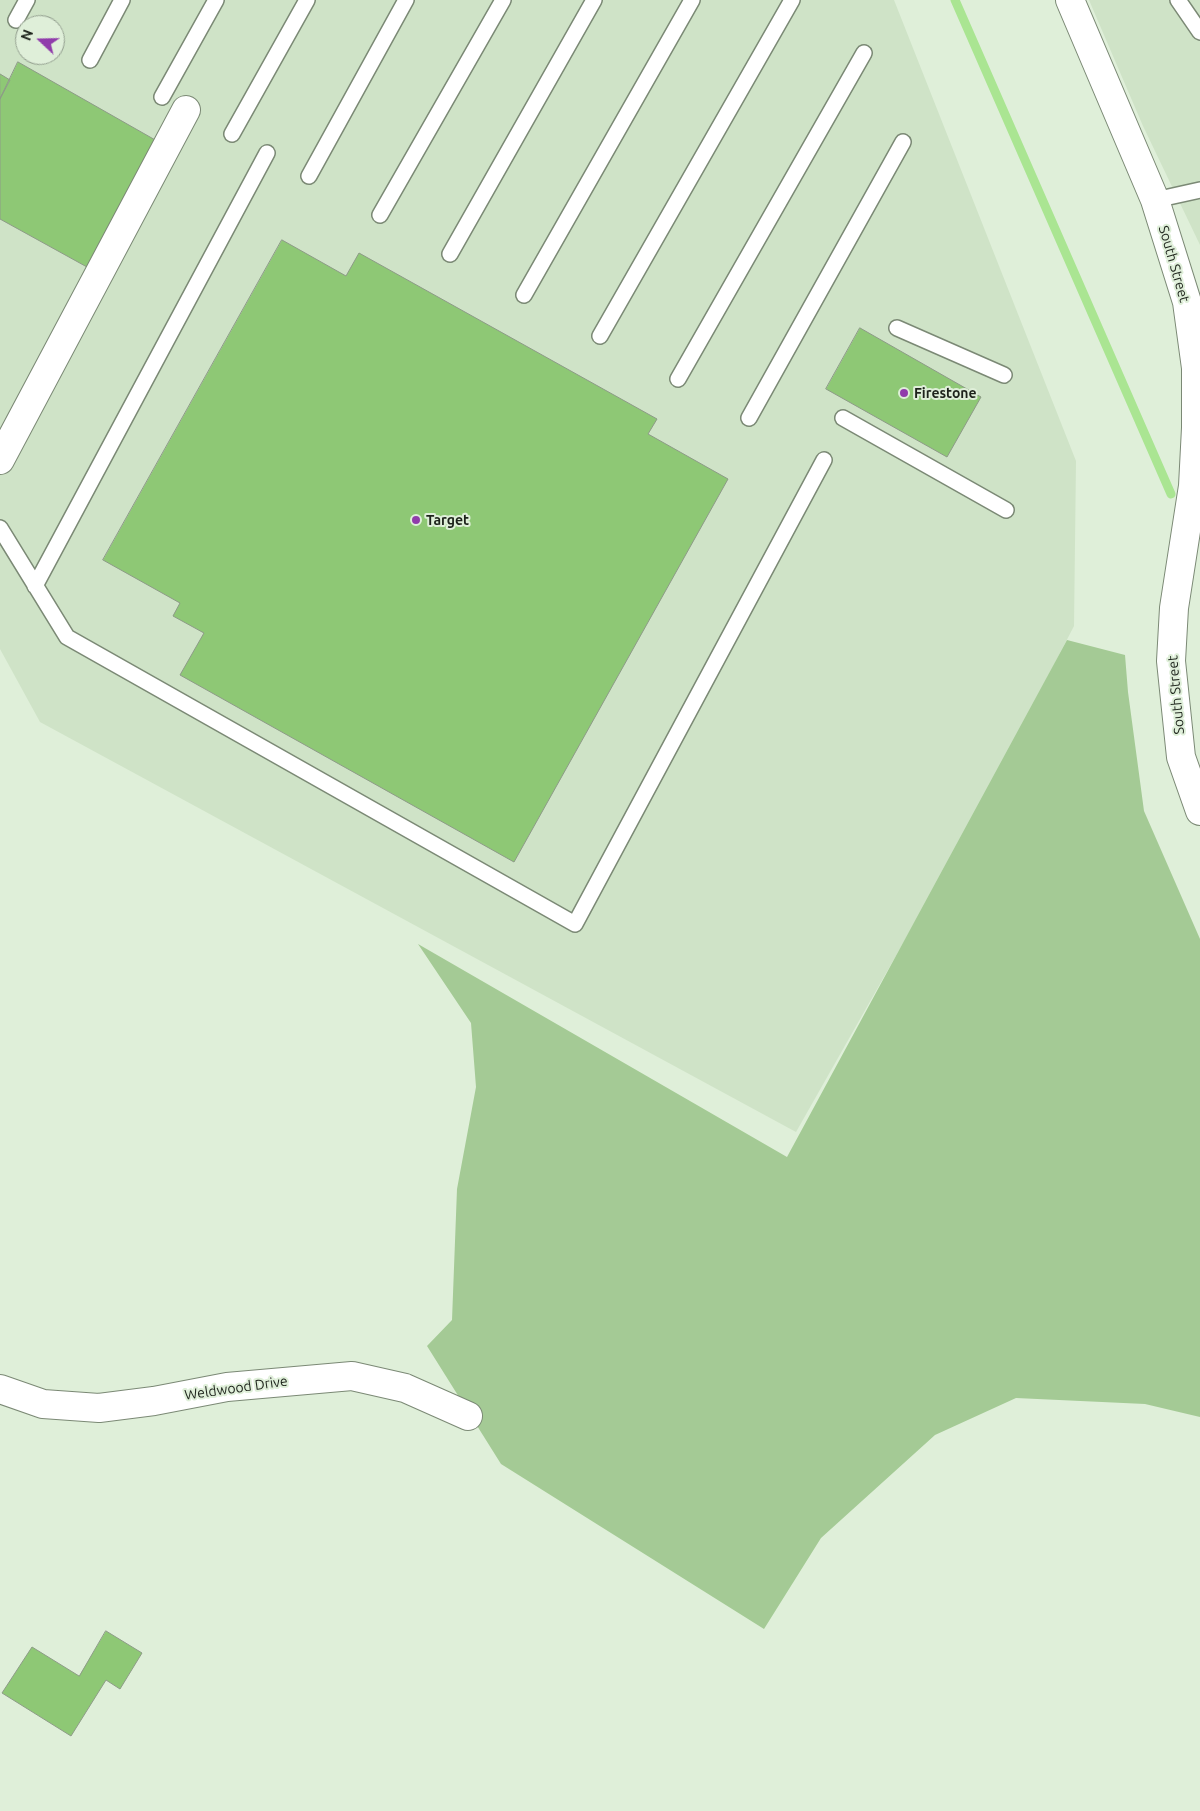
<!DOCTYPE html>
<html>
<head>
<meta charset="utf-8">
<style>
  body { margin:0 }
  #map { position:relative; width:1200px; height:1811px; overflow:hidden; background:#dfefd9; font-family:Ubuntu,sans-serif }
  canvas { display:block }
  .north { position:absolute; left:15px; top:15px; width:50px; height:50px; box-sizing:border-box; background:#dfefd9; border:1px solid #919d8d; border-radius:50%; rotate:291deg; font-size:14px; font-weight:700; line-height:20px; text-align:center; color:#1d231b }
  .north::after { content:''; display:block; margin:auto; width:18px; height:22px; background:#903cab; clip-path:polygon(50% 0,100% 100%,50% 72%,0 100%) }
</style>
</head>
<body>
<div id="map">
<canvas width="1200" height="1811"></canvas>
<div class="north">N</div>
</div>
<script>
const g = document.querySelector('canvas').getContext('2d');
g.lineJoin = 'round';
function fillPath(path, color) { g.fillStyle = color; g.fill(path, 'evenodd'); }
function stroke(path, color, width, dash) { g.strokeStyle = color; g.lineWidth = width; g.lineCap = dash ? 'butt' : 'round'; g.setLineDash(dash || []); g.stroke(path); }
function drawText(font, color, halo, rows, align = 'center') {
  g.font = font + ' Ubuntu,sans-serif'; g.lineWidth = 4; g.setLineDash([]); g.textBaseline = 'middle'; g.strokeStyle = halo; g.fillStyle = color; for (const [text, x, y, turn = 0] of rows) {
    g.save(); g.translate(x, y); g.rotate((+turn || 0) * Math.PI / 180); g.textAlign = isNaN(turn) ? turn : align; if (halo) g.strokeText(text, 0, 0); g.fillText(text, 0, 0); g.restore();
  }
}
fillPath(new Path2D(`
  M 0,0 L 894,0 L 1076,461 L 1074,626 L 978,811 L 796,1132 L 40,722 L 0,649 ZM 25,25 L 55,25 L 55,55 L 25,55 Z
  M 1089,0 L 1200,0 L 1200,245 L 1143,126 Z`), '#cfe3c7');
fillPath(new Path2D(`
  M 1067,640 L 1125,655 L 1128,692 L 1144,811 L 1200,939 L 1200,1417 L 1145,1404 L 1016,1398 L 935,1435 L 821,1538 L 764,1629 L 501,1464 L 427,1346 L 452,1320 L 457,1189 L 476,1087 L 471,1023 L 418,944 L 787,1157 Z`), '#a4ca95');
stroke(new Path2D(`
  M 955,0 L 1171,494`), '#aae592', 9);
const building = new Path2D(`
  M 18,62 L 157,141 L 87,267 L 0,219 L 0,99 Z
  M 0,74 L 10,80 L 0,99 Z
  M 282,240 L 346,276 L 359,253 L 657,419 L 648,434 L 728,479 L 514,862 L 180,675 L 204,633 L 173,616 L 180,603 L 103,560 Z
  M 860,328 L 981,397 L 947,457 L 826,389 Z
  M 106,1631 L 142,1653 L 120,1689 L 106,1680 L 71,1736 L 2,1693 L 32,1647 L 79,1676 Z`);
fillPath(building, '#8ec875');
stroke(building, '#8d9b87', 1);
const lane = new Path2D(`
  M 1178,0 L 1200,32
  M 16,20 L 27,0
  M 90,60 L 122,0
  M 162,97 L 216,0
  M 232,134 L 307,0
  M 309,176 L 406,0
  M 1155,200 L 1200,190
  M 380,215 L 503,0
  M 450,254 L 594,0
  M 524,295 L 692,0
  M 897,328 L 1004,375
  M 600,336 L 792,0
  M 678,379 L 864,53
  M 749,418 L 903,142
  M 843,418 L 1006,510
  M 0,528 L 67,637 L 575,924 L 824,460
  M 35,586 L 267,153`);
const street = new Path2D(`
  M 0,460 L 186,110
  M 0,1389 L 43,1404 L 99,1408 L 154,1401 L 227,1387 L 352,1376 L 405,1388 L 468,1416`);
const secondary = new Path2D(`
  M 1070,0 L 1155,200 L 1187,302 L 1196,368 L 1196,428 L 1193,486 L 1174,608 L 1171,661 L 1181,757 L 1200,811`);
stroke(lane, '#7b8975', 18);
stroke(street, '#7b8975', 30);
stroke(secondary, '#7b8975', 30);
stroke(lane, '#fff', 15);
stroke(street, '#fff', 28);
stroke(secondary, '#fff', 28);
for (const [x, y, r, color] of [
  [904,393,5,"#903cab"],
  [416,520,5,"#903cab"]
]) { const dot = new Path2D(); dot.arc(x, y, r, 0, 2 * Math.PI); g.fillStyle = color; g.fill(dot); stroke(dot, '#dfefd9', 2); }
drawText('14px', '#1d231b', '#dfefd9', [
  ["South Street",1174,264,74],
  ["South Street",1176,695,-95],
  ["Weldwood Drive",236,1388,-8]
]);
drawText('bold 14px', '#1d231b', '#dfefd9', [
  ["Firestone",914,393],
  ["Target",426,520]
], 'left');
</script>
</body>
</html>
